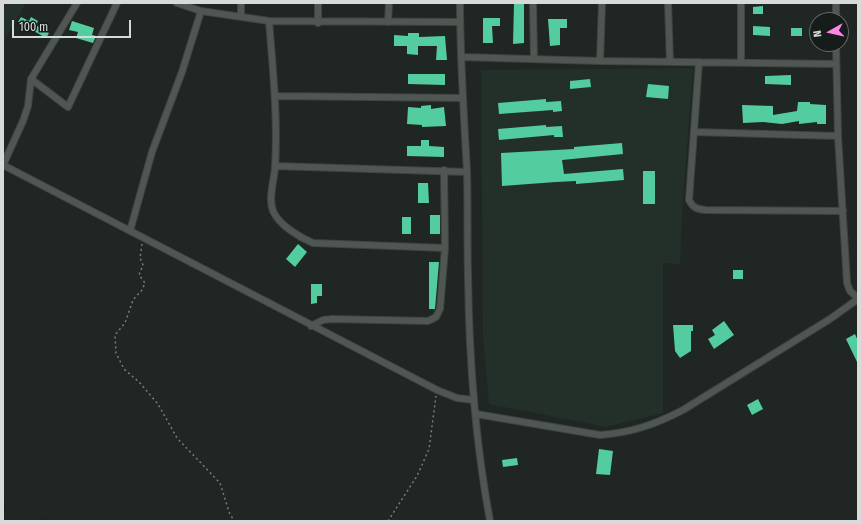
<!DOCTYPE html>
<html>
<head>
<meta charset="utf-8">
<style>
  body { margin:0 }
  #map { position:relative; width:861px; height:524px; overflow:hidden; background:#202623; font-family:"Fira Sans Condensed",sans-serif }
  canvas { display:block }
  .frame { position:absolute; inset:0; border:4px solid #d6dad8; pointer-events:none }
  .north { position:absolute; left:809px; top:12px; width:40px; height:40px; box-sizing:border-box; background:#161c19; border:1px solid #636865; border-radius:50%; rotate:262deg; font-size:11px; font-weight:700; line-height:16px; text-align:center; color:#d6dad8 }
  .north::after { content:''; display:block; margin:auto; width:14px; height:18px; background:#fb87e6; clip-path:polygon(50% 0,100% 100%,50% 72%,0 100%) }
  .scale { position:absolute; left:12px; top:20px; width:119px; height:18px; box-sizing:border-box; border:2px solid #d6dad8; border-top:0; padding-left:5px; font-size:12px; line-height:14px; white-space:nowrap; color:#d6dad8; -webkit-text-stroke:3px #161c19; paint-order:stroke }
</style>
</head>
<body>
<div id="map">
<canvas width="861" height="524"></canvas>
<div class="frame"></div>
<div class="north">N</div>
<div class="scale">100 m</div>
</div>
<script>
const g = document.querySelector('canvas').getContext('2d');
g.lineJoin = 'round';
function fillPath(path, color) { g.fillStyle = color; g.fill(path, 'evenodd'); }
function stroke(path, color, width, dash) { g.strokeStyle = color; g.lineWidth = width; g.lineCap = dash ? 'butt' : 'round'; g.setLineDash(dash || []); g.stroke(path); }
fillPath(new Path2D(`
  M 3,3 L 26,3 L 3,43 Z
  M 693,68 L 682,214 L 680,264 L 663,263 L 663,413 L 606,427 L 489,404 L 483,336 L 481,70 Z`), '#23302a');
stroke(new Path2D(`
  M 3,502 L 3,512
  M 3,519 L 3,521
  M 41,521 L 43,521`), '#21001c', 2.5);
fillPath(new Path2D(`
  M 514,3 L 524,3 L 524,43 L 513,44 Z
  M 763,6 L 763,14 L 753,14 L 753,7 Z
  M 21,17 L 29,21 L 31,17 L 38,21 L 36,25 L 49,33 L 46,38 L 18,22 Z
  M 483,18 L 500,18 L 500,26 L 492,26 L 493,43 L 483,43 Z
  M 548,19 L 567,19 L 567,28 L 560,28 L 560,45 L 550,46 Z
  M 72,21 L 94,28 L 92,35 L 96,36 L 93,43 L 76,38 L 78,32 L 69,30 Z
  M 753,26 L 770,27 L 770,36 L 753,35 Z
  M 791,28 L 802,28 L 802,36 L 791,36 Z
  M 408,33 L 419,33 L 419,37 L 445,36 L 447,60 L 436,60 L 437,46 L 418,46 L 418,55 L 407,54 L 407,46 L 394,46 L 394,35 L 408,36 Z
  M 408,74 L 445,74 L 445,85 L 408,84 Z
  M 791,75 L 791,85 L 765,84 L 765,76 Z
  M 590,79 L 591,87 L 570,89 L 570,81 Z
  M 648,84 L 669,86 L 668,99 L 646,97 Z
  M 546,99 L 546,102 L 561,101 L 562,111 L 553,112 L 553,110 L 499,114 L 498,103 Z
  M 798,102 L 810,102 L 810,104 L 826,105 L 826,124 L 817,124 L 817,122 L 799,124 L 799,121 L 782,124 L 763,122 L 743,123 L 742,105 L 773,106 L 773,115 L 797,111 Z
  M 431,105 L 431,109 L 444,107 L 446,126 L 422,127 L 422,125 L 407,124 L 408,107 L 421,108 L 421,106 Z
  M 546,125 L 546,127 L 562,126 L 563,137 L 554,137 L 554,135 L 499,140 L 498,129 Z
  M 421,140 L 429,140 L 429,146 L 444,147 L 444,157 L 407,156 L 407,146 L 421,146 Z
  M 622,143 L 623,154 L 562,160 L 564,174 L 623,169 L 624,180 L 576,184 L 576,181 L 556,182 L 502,186 L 501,153 L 574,149 L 574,147 Z
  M 643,171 L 655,171 L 655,204 L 643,204 Z
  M 418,183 L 428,183 L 429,203 L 418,203 Z
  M 430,215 L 440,215 L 440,234 L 430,234 Z
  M 402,217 L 411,217 L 411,234 L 402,234 Z
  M 298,244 L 307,252 L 295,267 L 286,259 Z
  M 429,262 L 439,262 L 435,309 L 429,309 Z
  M 733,270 L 743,270 L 743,279 L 733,279 Z
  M 311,284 L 322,284 L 322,296 L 317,296 L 317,303 L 311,304 Z
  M 724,321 L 734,335 L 714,349 L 708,339 L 715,335 L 712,330 Z
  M 673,325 L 693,325 L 693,331 L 691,331 L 691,351 L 680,358 L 675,351 Z
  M 855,334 L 858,341 L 858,364 L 846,339 Z
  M 758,399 L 763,409 L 752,415 L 747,405 Z
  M 599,449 L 613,451 L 610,475 L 596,474 Z
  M 517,458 L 518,465 L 503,467 L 502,460 Z`), '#53cc9f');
const street = new Path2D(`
  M 177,3 L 201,11 L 269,21 L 460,22
  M 241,3 L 241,17
  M 460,3 C 460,59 464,116 467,172 C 468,206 467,240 468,275 C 469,357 475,440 490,521
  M 533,3 L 534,59
  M 668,3 L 670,62
  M 741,3 L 741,62
  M 836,20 L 836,3
  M 269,21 C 273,70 278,119 275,168 C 274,180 268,199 273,211 C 279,225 299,237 313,243 L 445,248
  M 388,22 L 389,3
  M 318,23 L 318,3
  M 836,44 L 838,136 L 847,283 L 850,291 L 858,298
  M 461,57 L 600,61 L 836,64
  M 600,61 L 602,3
  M 699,62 L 689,200 C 693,208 697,209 705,210 L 843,211
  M 31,79 L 68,107 L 117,3
  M 276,96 L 462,98
  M 695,132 L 838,136
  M 3,165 L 437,390 L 457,398 L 474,400
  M 3,165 L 23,121 L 28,106 L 31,79 L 77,3
  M 275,166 L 467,172
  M 130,231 L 152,152 L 182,72 L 201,11
  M 311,326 L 323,320 L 332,319 L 428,321 L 436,317 L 440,309 L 445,248 L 444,170
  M 476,414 L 600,435 C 631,433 656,424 683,410 L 830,319 L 858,299`);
stroke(street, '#3e4441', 8);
stroke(new Path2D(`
  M 142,244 L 140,258 L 143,265 L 139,275 L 145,283 L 142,290 L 133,300 L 125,323 L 115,335 L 116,353 L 124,369 L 139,382 L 158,404 L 177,438 L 220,483 L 229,512 L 234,521
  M 388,521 L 417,476 L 429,449 L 436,396`), '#787d7b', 1.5, [2, 3]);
stroke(street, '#505753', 6);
</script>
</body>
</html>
